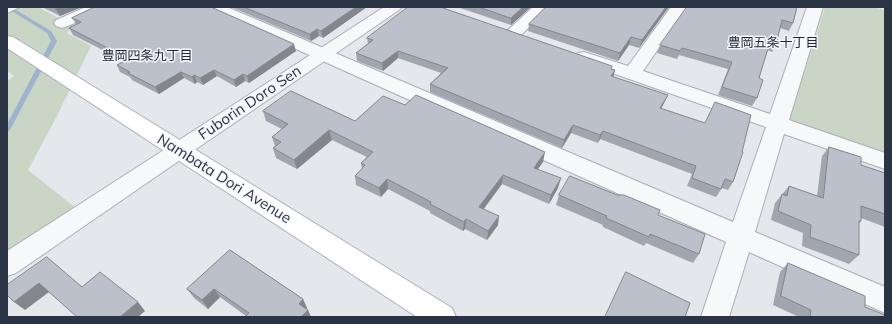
<!DOCTYPE html>
<html>
<head>
<meta charset="utf-8">
<style>
  body { margin:0 }
  #map { position:relative; width:892px; height:324px; overflow:hidden; background:#e4e7ec; font-family:Mulish,sans-serif }
  canvas { display:block }
  .frame { position:absolute; inset:0; border:8px solid #2b3445; pointer-events:none }
</style>
</head>
<body>
<div id="map">
<canvas width="892" height="324"></canvas>
<div class="frame"></div>
</div>
<script>
const g = document.querySelector('canvas').getContext('2d');
g.lineJoin = 'round';
function fillPath(path, color) { g.fillStyle = color; g.fill(path, 'evenodd'); }
function stroke(path, color, width, dash) { g.strokeStyle = color; g.lineWidth = width; g.lineCap = dash ? 'butt' : 'round'; g.setLineDash(dash || []); g.stroke(path); }
function drawText(font, color, halo, rows, align = 'center') {
  g.font = font + ' Mulish,"Noto Sans JP",sans-serif'; g.lineWidth = 3; g.setLineDash([]); g.textBaseline = 'middle'; g.strokeStyle = halo; g.fillStyle = color; for (const [text, x, y, turn = 0] of rows) {
    g.save(); g.translate(x, y); g.rotate((+turn || 0) * Math.PI / 180); g.textAlign = isNaN(turn) ? turn : align; if (halo) g.strokeText(text, 0, 0); g.fillText(text, 0, 0); g.restore();
  }
}
fillPath(new Path2D(`
  M 7,7 L 38,7 L 73,26 L 67,33 L 91,46 L 57,116 L 28,170 L 77,209 L 7,256 L 7,81 L 14,76 L 7,71 L 7,50 L 14,46 L 7,41 Z
  M 825,7 L 872,7 L 885,10 L 885,152 L 789,120 Z`), '#c9d6c5');
fillPath(new Path2D(`
  M 7,7 L 11,7 L 51,31 L 57,41 L 10,130 L 7,132 L 7,124 L 51,41 L 47,33 L 7,8 Z`), '#9fb4cc');
const service = new Path2D(`
  M 10,7 L 20,7 L 7,13 L 7,8 Z`);
const minor = new Path2D(`
  M 86,7 L 107,7 L 104,10 L 68,26 L 62,28 L 56,26 L 54,23 L 56,20 Z
  M 206,7 L 227,7 L 733,222 L 766,127 L 578,61 L 575,57 L 578,53 L 584,52 L 628,66 L 671,7 L 687,7 L 643,71 L 770,114 L 807,7 L 823,7 L 789,120 L 885,153 L 885,169 L 784,134 L 755,232 L 885,287 L 885,313 L 749,252 L 729,317 L 701,317 L 726,242 L 209,10 Z
  M 533,7 L 550,7 L 520,36 L 514,38 L 508,36 L 506,33 L 508,30 Z
  M 178,143 L 186,146 L 189,151 L 186,156 L 16,273 L 7,276 L 7,251 L 170,146 Z`);
const tertiary = new Path2D(`
  M 384,7 L 402,7 L 399,10 L 186,156 L 178,159 L 170,156 L 167,151 L 170,146 Z`);
const secondary = new Path2D(`
  M 7,36 L 13,37 L 452,308 L 456,317 L 417,317 L 7,48 Z`);
stroke(service, '#a9aeb7', 2);
stroke(minor, '#a9aeb7', 2);
stroke(tertiary, '#a9aeb7', 2);
stroke(secondary, '#a9aeb7', 2);
fillPath(service, '#f7f8fa');
fillPath(minor, '#f7f8fa');
fillPath(tertiary, '#f7f8fa');
fillPath(secondary, '#fff');
fillPath(new Path2D(`
  M 43,7 L 82,7 L 60,16 L 44,8 Z
  M 231,7 L 367,7 L 323,38 L 319,36 L 311,41 Z
  M 457,7 L 531,7 L 511,25 Z
  M 546,7 L 669,7 L 639,48 L 629,45 L 618,61 L 528,31 L 529,24 Z
  M 797,7 L 793,23 L 789,31 L 780,28 L 776,44 L 772,52 L 767,50 L 759,78 L 757,98 L 752,106 L 718,95 L 728,69 L 679,55 L 677,59 L 657,53 L 660,45 Z
  M 72,18 L 296,51 L 249,83 L 245,81 L 236,87 L 217,76 L 203,85 L 197,82 L 195,84 L 184,78 L 159,94 L 132,80 L 130,77 L 120,72 L 117,65 L 124,61 L 73,35 L 69,28 L 76,24 Z
  M 367,38 L 612,66 L 611,69 L 615,70 L 613,77 L 668,95 L 661,109 L 733,182 L 728,190 L 722,188 L 716,197 L 687,186 L 692,174 L 600,139 L 598,143 L 571,133 L 562,148 L 430,92 L 430,84 L 441,73 L 398,58 L 383,71 L 357,61 L 356,53 L 368,44 Z
  M 263,111 L 355,121 L 543,162 L 538,169 L 558,188 L 549,204 L 502,184 L 484,209 L 498,225 L 487,240 L 465,229 L 463,231 L 430,213 L 430,211 L 388,189 L 381,197 L 356,185 L 355,176 L 362,169 L 361,163 L 367,157 L 332,140 L 297,169 L 276,158 L 273,148 L 275,146 L 272,137 L 282,129 L 266,121 Z
  M 829,147 L 861,165 L 885,173 L 885,227 L 861,218 L 861,221 L 859,224 L 859,255 L 849,264 L 802,246 L 803,233 L 771,220 L 775,203 L 789,186 L 817,196 L 822,156 Z
  M 559,195 L 617,195 L 658,215 L 699,254 L 693,263 L 646,243 L 644,246 L 603,227 L 603,225 L 556,205 Z
  M 230,250 L 303,299 L 307,308 L 306,309 L 308,310 L 311,317 L 245,317 L 246,316 L 220,297 L 208,309 L 194,298 L 187,289 Z
  M 788,263 L 865,307 L 885,317 L 799,317 L 773,305 L 780,272 Z`), '#a1a5ae');
fillPath(new Path2D(`
  M 57,7 L 82,7 L 60,16 L 55,8 Z
  M 356,7 L 367,7 L 323,38 L 321,31 Z
  M 523,7 L 531,7 L 511,25 L 511,18 Z
  M 666,7 L 669,7 L 639,48 L 642,40 Z
  M 317,29 L 319,36 L 311,41 L 310,34 Z
  M 631,37 L 629,45 L 618,61 L 620,53 Z
  M 294,44 L 296,51 L 249,83 L 247,76 Z
  M 398,51 L 398,58 L 383,71 L 382,63 Z
  M 214,70 L 217,76 L 203,85 L 200,78 Z
  M 615,70 L 613,78 L 611,76 Z
  M 181,72 L 184,78 L 159,94 L 155,87 Z
  M 243,74 L 245,81 L 236,87 L 234,80 Z
  M 194,75 L 197,82 L 195,84 L 192,77 Z
  M 668,95 L 664,103 L 657,116 L 660,108 Z
  M 573,125 L 571,133 L 562,148 L 564,140 Z
  M 329,130 L 332,140 L 297,169 L 294,160 Z
  M 603,131 L 600,139 L 598,143 L 600,135 Z
  M 545,152 L 543,162 L 532,177 L 534,168 Z
  M 503,175 L 502,184 L 478,216 L 479,207 Z
  M 561,178 L 558,188 L 549,204 L 551,195 Z
  M 387,179 L 388,189 L 381,197 L 379,188 Z
  M 499,216 L 498,225 L 487,240 L 488,231 Z
  M 466,219 L 465,229 L 463,231 L 464,222 Z
  M 39,283 L 49,292 L 25,310 L 14,302 Z
  M 214,289 L 220,297 L 208,309 L 202,300 Z
  M 303,299 L 307,308 L 302,313 L 299,304 Z
  M 138,302 L 145,311 L 138,317 L 120,317 Z
  M 308,310 L 311,317 L 301,317 Z`), '#83868d');
const building = new Path2D(`
  M 95,7 L 211,7 L 294,44 L 247,76 L 243,74 L 234,80 L 214,70 L 200,78 L 194,75 L 192,77 L 181,72 L 155,87 L 128,73 L 130,72 L 117,65 L 129,59 L 69,28 L 81,22 L 72,18 Z
  M 244,7 L 356,7 L 321,31 L 317,29 L 310,34 Z
  M 408,7 L 440,7 L 612,66 L 611,69 L 615,70 L 611,76 L 668,95 L 660,108 L 705,123 L 715,102 L 751,115 L 742,152 L 743,152 L 733,182 L 725,179 L 721,189 L 692,178 L 696,166 L 603,131 L 600,135 L 573,125 L 564,140 L 430,84 L 448,68 L 398,51 L 382,63 L 356,53 L 373,40 L 367,38 Z
  M 479,7 L 523,7 L 511,18 Z
  M 546,7 L 666,7 L 642,40 L 631,37 L 620,53 L 529,24 Z
  M 687,7 L 797,7 L 793,23 L 782,20 L 776,44 L 770,42 L 759,78 L 763,80 L 757,98 L 722,87 L 732,62 L 682,48 L 680,51 L 660,45 Z
  M 291,91 L 355,121 L 383,96 L 405,105 L 416,95 L 545,152 L 534,168 L 561,178 L 551,195 L 503,175 L 479,207 L 499,216 L 488,231 L 466,219 L 464,222 L 430,204 L 431,202 L 387,179 L 379,188 L 355,176 L 365,165 L 361,163 L 373,152 L 329,130 L 294,160 L 273,148 L 281,142 L 272,137 L 288,124 L 263,111 Z
  M 829,147 L 861,157 L 861,165 L 885,173 L 885,214 L 861,206 L 861,221 L 859,221 L 859,255 L 810,237 L 811,225 L 778,211 L 782,194 L 787,196 L 789,186 L 823,198 Z
  M 570,176 L 617,195 L 624,195 L 660,210 L 658,215 L 705,234 L 699,254 L 650,234 L 649,237 L 606,218 L 607,216 L 559,195 Z
  M 230,250 L 303,299 L 299,304 L 308,310 L 301,317 L 245,317 L 249,313 L 214,289 L 202,300 L 187,289 Z
  M 47,257 L 82,287 L 100,272 L 138,302 L 120,317 L 77,317 L 39,283 L 14,302 L 7,295 L 7,285 Z
  M 788,263 L 865,296 L 865,307 L 885,315 L 885,317 L 810,317 L 811,310 L 781,296 Z
  M 626,272 L 690,303 L 685,317 L 605,317 Z`);
fillPath(building, '#bbc0ca');
stroke(building, '#83868d', 1);
drawText('13px', '#1d2536', '#f4f6f9', [
  ["豊岡五条十丁目",773,43],
  ["豊岡四条九丁目",147,56]
]);
drawText('15px', '#2b3445', '#f4f6f9', [
  ["Fuborin Doro Sen",250,103,-34],
  ["Nambata Dori Avenue",224,179,32]
]);
</script>
</body>
</html>
